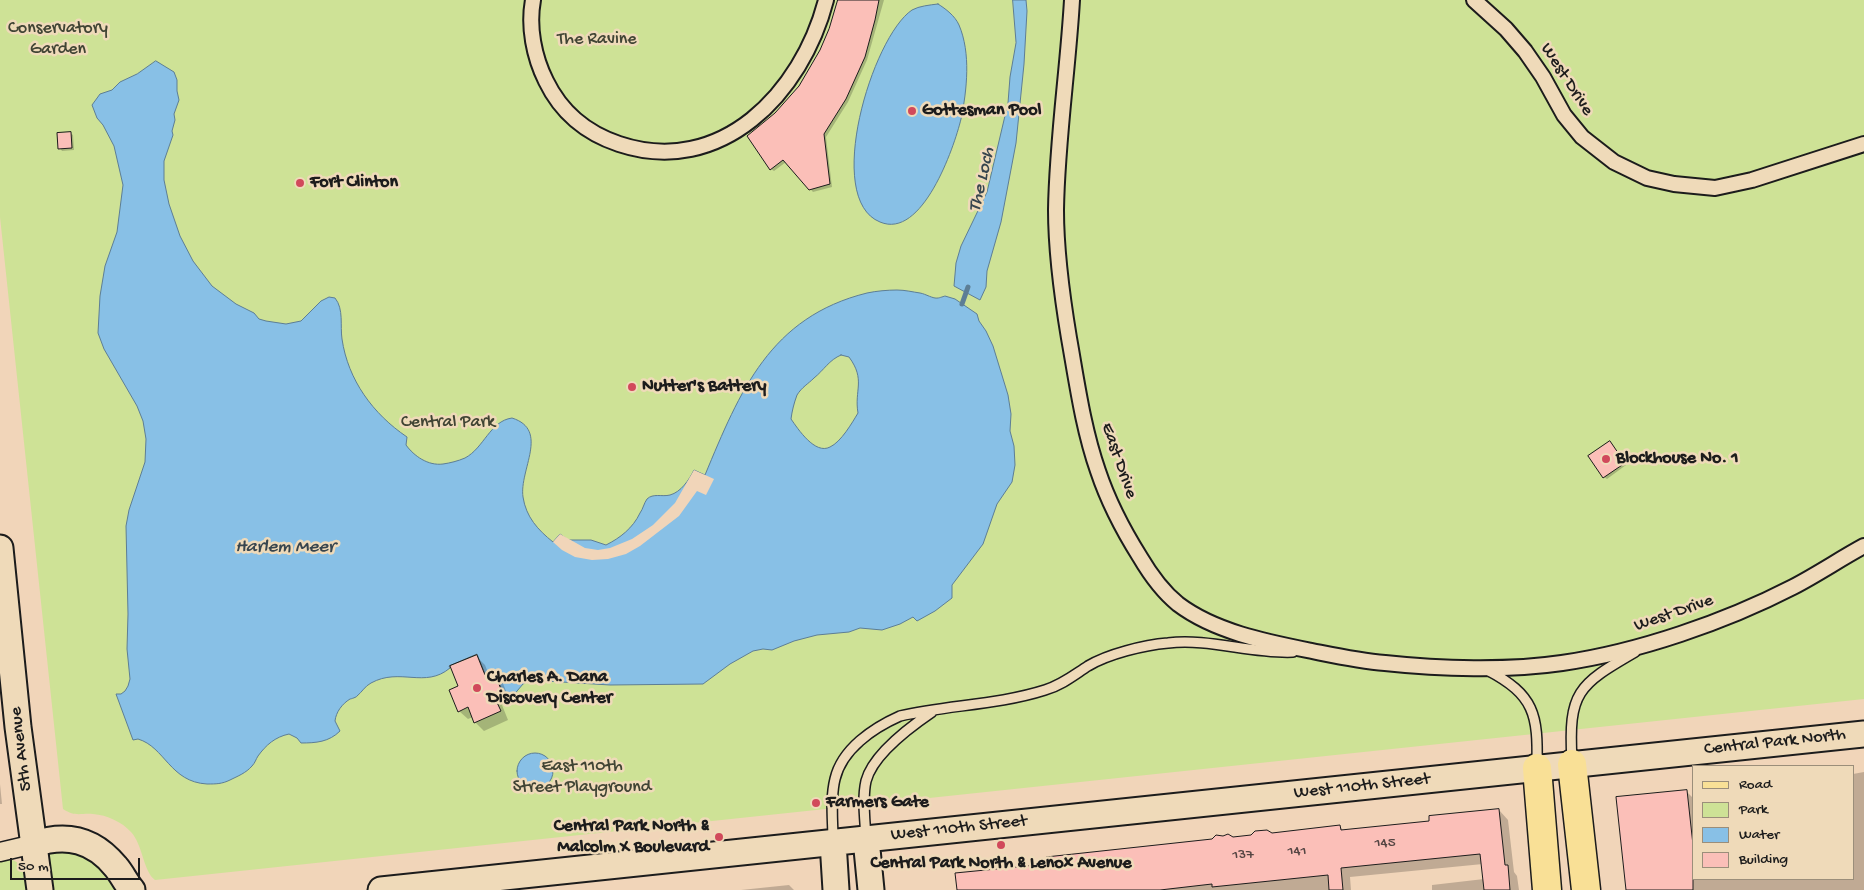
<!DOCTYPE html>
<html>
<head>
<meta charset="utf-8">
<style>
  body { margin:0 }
  #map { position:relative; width:1864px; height:890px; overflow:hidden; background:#f1d5b9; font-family:"Gochi Hand",sans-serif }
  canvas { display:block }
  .legend { position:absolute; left:1692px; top:765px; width:162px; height:115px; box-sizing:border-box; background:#efdab9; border:1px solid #9b8e7a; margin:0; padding:6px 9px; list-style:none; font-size:15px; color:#1c1c1c }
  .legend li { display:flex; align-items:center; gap:10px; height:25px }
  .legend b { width:25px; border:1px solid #9b8e7a }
  .scale { position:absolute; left:10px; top:858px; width:130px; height:22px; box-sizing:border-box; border:2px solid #1c1c1c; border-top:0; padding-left:6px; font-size:15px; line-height:18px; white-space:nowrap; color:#1c1c1c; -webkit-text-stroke:4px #efdab9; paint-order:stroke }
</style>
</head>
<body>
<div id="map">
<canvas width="1864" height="890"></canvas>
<ul class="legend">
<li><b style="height:6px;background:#f9e096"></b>Road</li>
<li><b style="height:14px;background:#cee296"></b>Park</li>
<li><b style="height:14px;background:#88c0e6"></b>Water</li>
<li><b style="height:14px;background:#fbbfb8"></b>Building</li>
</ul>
<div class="scale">50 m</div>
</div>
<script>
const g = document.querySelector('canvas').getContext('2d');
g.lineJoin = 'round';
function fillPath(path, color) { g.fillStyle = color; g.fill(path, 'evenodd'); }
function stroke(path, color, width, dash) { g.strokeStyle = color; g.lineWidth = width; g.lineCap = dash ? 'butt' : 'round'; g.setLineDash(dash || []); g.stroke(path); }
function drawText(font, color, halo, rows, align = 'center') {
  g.font = font + ' "Gochi Hand",sans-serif'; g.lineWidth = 5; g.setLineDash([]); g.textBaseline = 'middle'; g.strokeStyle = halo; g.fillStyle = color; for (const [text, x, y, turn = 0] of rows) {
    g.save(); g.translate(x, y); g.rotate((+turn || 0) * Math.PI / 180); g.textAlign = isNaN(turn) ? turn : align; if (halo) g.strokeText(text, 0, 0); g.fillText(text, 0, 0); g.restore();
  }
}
fillPath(new Path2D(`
  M 0,0 L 1864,0 L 1864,699 L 155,880 C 143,871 143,845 131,832 C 122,822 107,815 93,814 C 80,813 75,817 63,809 L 0,217 Z
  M 63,848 L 95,859 L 118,890 L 53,890 L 49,855 L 51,850 Z
  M 6,858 C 25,862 24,873 26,890 L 0,890 L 0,860 Z`), '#cee296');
const water = new Path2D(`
  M 1013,0 L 1026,0 L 1027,11 L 1024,64 L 1016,143 L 1001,222 L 987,271 L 986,287 L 980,300 L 954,286 L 956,263 L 961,246 L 987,192 L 1008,103 L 1010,77 L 1016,43 Z
  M 938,4 C 946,9 955,16 959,25 C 971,53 967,90 961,119 C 954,148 922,240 880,222 C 823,199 872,37 912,10 C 919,6 930,5 938,4 Z
  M 156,61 L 174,72 L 177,80 L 177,91 L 179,100 L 174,114 L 175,120 L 172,131 L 173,135 L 164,161 L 164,180 L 169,204 L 180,236 L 193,261 L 212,286 L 236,304 L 254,313 L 259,319 L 266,321 L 286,324 L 301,321 L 321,301 L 329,297 L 335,298 C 344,309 340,326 342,339 C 348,380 373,414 407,437 L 406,445 C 414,456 428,466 443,464 C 450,463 458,461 465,458 C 484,448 490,421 512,418 C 550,430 519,470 523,497 C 526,517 538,530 553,542 L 560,534 L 568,540 L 591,540 L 606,545 C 620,538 633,528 640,513 C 643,509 644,503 647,499 C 653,493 662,497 670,495 C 681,492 689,480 694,470 L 705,475 C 740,391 770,317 867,293 C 876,291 888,290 897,290 C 905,290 913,292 920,293 C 926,294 933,299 938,298 C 939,298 945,296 945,296 L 955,299 L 977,314 L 979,321 L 986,331 L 993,346 L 1008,395 L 1011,414 L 1010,431 L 1014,446 L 1015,465 L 1012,482 L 997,504 L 983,544 L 952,585 L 952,598 L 935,611 L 917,621 L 913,617 L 900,624 L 882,630 L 860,628 L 849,632 L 817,635 L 794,641 L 772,650 L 763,649 L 753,651 L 730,664 L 703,684 L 610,685 L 530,680 L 523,684 L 512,697 L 498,703 L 495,696 L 503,692 L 494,671 L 485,674 L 477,654 L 449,666 L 450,668 C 425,689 400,667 371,683 C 365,686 362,692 357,696 C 357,697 351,699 350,699 C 342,704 336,712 335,721 L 340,731 C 329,742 316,743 301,743 L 297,738 L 289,734 C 275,737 266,745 258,756 C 256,759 255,763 252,766 C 246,773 238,776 230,780 C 222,784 216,784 207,784 C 170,782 165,747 138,739 L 133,740 L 116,694 L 121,694 L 125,691 L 128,686 L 130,679 L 127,649 L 128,614 L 126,526 L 129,510 L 145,462 L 146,439 L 143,421 L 137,406 L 104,349 L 98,333 L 100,296 L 105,266 L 117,232 L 123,185 L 114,146 L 103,125 L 97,118 L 92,105 L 100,94 L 112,90 L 120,82 L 137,74 ZM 841,355 L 849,357 C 866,380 854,390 858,413 C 852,423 841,442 830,447 C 815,455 798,429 791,419 C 792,411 794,403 797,395 C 802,387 808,384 814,378 C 824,370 829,360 841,355 Z
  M517 771a18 18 0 1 1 36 0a18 18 0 1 1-36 0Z`);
fillPath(water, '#88c0e6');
stroke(water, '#5d7e95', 1);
fillPath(new Path2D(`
  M 694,470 L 714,479 L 706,495 L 697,491 L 679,516 L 640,546 L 626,554 L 608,559 L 592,560 L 575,557 L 562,550 L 553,542 L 560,534 L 585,548 L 598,550 L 610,548 L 632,539 L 653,525 L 675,503 Z`), '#f1d5b9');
fillPath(new Path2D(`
  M 838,0 L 884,0 L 867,60 L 848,102 L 826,137 L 832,187 L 813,192 L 786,162 L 774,171 L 771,169 L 789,101 L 812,68 L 821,51 L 836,10 Z
  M 70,133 L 73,135 L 74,150 L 62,151 L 60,148 Z
  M 1612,445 L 1626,465 L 1607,479 L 1604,477 Z
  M 476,656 L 485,665 L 489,675 L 493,673 L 502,681 L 510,701 L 502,705 L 508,720 L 484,731 L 475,722 L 473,717 L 468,719 L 459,711 L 460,687 Z
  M 1864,772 L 1864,890 L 1627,890 L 1687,792 L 1693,798 L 1693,879 L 1853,879 L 1853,774 Z
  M 0,784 L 2,804 L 0,804 Z
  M 1499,810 L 1508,820 L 1514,872 L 1517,876 L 1519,890 L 1432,890 L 1432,885 L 1484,879 L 1483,864 L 1350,877 L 1351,890 L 958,890 L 1048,865 L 1232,838 L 1340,827 L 1344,831 L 1430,822 Z
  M 789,885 L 794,890 L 741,890 Z`), '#0003');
stroke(new Path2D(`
  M 962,304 L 968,287`), '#5d7e95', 5);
const building = new Path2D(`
  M 838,0 L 879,0 L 875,20 L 865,57 L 846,99 L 824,134 L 830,184 L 809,190 L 783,160 L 770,170 L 747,136 L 775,113 L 799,86 L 820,50 L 829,29 Z
  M 71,132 L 72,148 L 58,149 L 57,133 Z
  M 1610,441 L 1625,463 L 1603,478 L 1588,456 Z
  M 477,655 L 485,675 L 494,671 L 502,692 L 494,696 L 501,711 L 474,723 L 468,707 L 458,712 L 449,690 L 458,686 L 450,666 Z
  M 1687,790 L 1693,845 L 1693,890 L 1626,890 L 1616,797 Z
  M 1499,809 L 1505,865 L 1508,865 L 1510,890 L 1484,890 L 1480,854 L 1341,868 L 1343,890 L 1329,890 L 1328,875 L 1212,887 L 1212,884 L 1160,890 L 957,890 L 955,873 L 1047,864 L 1046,857 L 1212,839 L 1216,835 L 1223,836 L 1228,834 L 1233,837 L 1251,835 L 1255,831 L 1267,830 L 1272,833 L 1340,825 L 1341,830 L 1429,821 L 1429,816 Z`);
fillPath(building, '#fbbfb8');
stroke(building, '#1c1c1c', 1);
const service = new Path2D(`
  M 1487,670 C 1535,695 1538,715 1537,765
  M 1572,761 C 1568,692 1578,685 1635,652
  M 866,838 C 865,819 862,799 866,781 C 873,754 910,727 932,712
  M 833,841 C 833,821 830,799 835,779 C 842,749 873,728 900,716 C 947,705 998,705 1045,690 C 1062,685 1074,675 1088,666 C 1108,654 1144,645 1168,643 C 1209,638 1251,654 1293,652`);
const pedestrian = new Path2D(`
  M 533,0 C 528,27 534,57 546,81 C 561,112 586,133 619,144 C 721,178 802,93 826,0
  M 1072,0 C 1068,70 1057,140 1056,210 C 1056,253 1062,296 1069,338 C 1077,383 1083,428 1098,471 C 1108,501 1123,530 1140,557 C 1150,574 1162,591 1178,604 C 1215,632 1267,642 1312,651 C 1337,656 1360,661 1385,663 C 1440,669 1508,671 1562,663 C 1638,652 1725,622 1793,587 C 1818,574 1840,559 1864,546
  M 1474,0 L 1506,29 L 1525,51 L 1543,77 L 1564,115 L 1582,137 L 1614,162 L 1647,178 L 1674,184 L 1715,188 L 1752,180 L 1864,144`);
const minor = new Path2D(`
  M 0,852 L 34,844`);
const secondary = new Path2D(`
  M 0,548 L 18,727 L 40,890
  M 866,839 L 871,890
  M 833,842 L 836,890
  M 34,844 C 67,833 94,840 116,867 C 122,874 126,883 132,890
  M 381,890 L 1864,734`);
const primary = new Path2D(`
  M 1572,764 L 1586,890
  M 1537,768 L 1547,890`);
stroke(service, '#1c1c1c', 12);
stroke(pedestrian, '#1c1c1c', 18);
stroke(minor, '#1c1c1c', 21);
stroke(secondary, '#1c1c1c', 29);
stroke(primary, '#1c1c1c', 31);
stroke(service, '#efdab9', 9);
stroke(pedestrian, '#efdab9', 14);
stroke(minor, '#efdab9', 18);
stroke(secondary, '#efdab9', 25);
stroke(primary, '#f9e096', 28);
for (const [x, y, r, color] of [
  [912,111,5,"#d1495b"],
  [300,183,5,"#d1495b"],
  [632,387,5,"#d1495b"],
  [1606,459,5,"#d1495b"],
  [477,688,5,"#d1495b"],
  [816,803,5,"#d1495b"],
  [719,837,5,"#d1495b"],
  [1001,845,5,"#d1495b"]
]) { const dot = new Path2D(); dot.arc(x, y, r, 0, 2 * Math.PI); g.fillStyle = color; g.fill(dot); stroke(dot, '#efdab9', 2); }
drawText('15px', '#544543', null, [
  ["145",1385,844],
  ["141",1297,852],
  ["137",1243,856]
]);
drawText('18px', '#404434', '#efdab9', [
  ["Conservatory",58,29],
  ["Garden",58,50],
  ["The Ravine",597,40],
  ["Central Park",448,423],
  ["East 110th",582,767],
  ["Street Playground",582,788]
]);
drawText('18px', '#1c1c1c', '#efdab9', [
  ["West Drive",1566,80,57],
  ["East Drive",1118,461,71],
  ["West Drive",1674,614,-19],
  ["Central Park North",1775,743,-6],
  ["5th Avenue",22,749,-97],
  ["West 110th Street",1362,787,-6],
  ["West 110th Street",959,829,-6]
]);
drawText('bold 18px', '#1c1c1c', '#efdab9', [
  ["Gottesman Pool",922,111],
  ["Fort Clinton",310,183],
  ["Nutter's Battery",642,387],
  ["Blockhouse No. 1",1616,459],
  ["Charles A. Dana",487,678],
  ["Discovery Center",487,699],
  ["Farmers Gate",826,803],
  ["Central Park North &",709,827,"right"],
  ["Malcolm X Boulevard",709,848,"right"],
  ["Central Park North & Lenox Avenue",1001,864,"center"]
], 'left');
drawText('italic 19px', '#37454e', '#efdab9', [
  ["The Loch",983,180,-77],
  ["Harlem Meer",285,548]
]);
</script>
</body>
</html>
